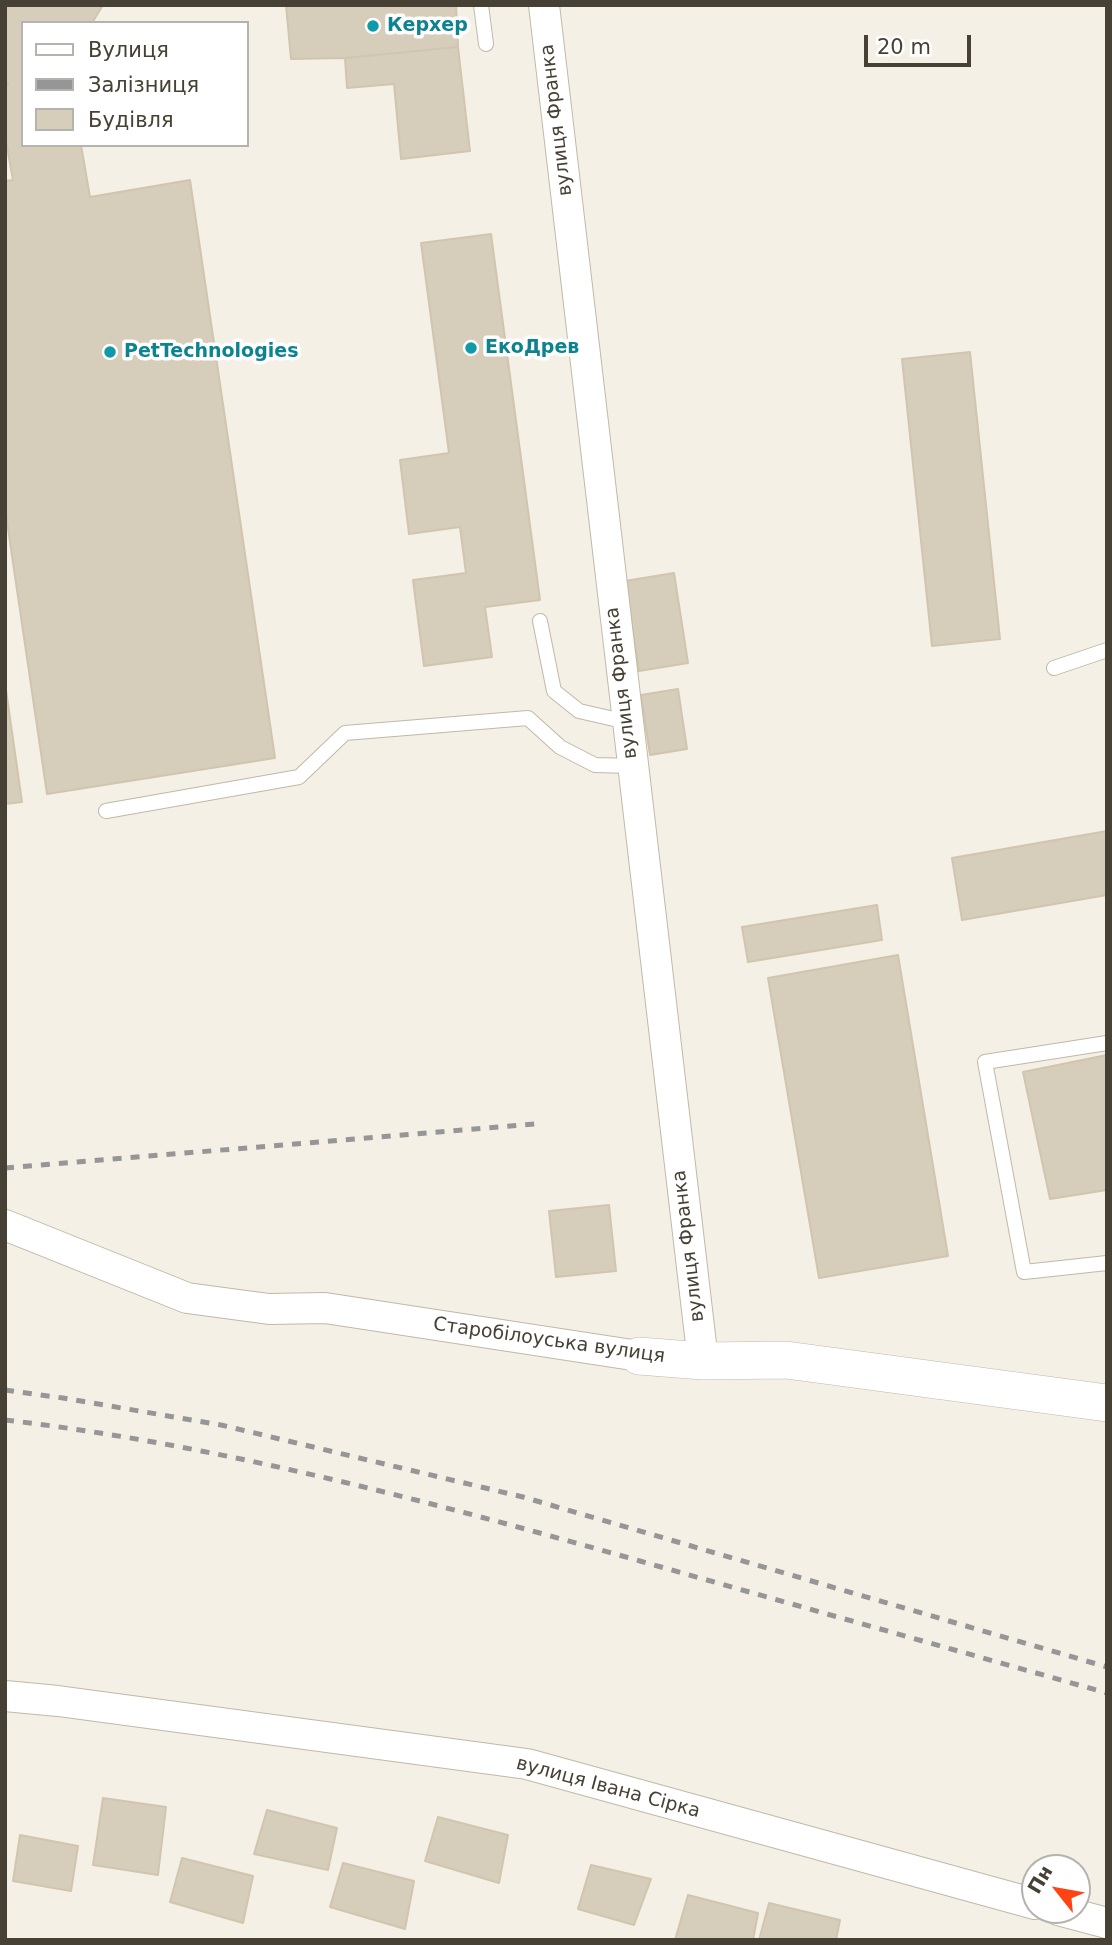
<!DOCTYPE html>
<html>
<head>
<meta charset="utf-8">
<style>
  body { margin:0 }
  #map { position:relative; width:1112px; height:1945px; overflow:hidden; background:#f4f0e6; font-family:"DejaVu Sans",sans-serif }
  canvas { display:block }
  .frame { position:absolute; inset:0; border:7px solid #474135; pointer-events:none }
  .legend { position:absolute; left:21px; top:21px; width:228px; height:126px; box-sizing:border-box; background:#fff; border:2px solid #b5b3ae; margin:0; padding:9px 12px; list-style:none; font-size:21px; color:#474135 }
  .legend li { display:flex; align-items:center; gap:14px; height:35px }
  .legend b { width:35px; border:2px solid #b5b3ae }
  .north { position:absolute; left:1021px; top:1854px; width:70px; height:70px; box-sizing:border-box; background:#fff; border:2px solid #b5b3ae; border-radius:50%; rotate:301deg; font-size:19px; font-weight:700; line-height:28px; text-align:center; color:#474135 }
  .north::after { content:''; display:block; margin:auto; width:24px; height:32px; background:#ff4312; clip-path:polygon(50% 0,100% 100%,50% 72%,0 100%) }
  .scale { position:absolute; left:864px; top:35px; width:107px; height:32px; box-sizing:border-box; border:4px solid #474135; border-top:0; padding-left:9px; font-size:21px; line-height:24px; white-space:nowrap; color:#474135; -webkit-text-stroke:5px #fff; paint-order:stroke }
</style>
</head>
<body>
<div id="map">
<canvas width="1112" height="1945"></canvas>
<div class="frame"></div>
<ul class="legend">
<li><b style="height:9px;background:#fff"></b>Вулиця</li>
<li><b style="height:9px;background:#969696"></b>Залізниця</li>
<li><b style="height:19px;background:#d6cdbb"></b>Будівля</li>
</ul>
<div class="north">Пн</div>
<div class="scale">20 m</div>
</div>
<script>
const g = document.querySelector('canvas').getContext('2d');
g.lineJoin = 'round';
function fillPath(path, color) { g.fillStyle = color; g.fill(path, 'evenodd'); }
function stroke(path, color, width, dash) { g.strokeStyle = color; g.lineWidth = width; g.lineCap = dash ? 'butt' : 'round'; g.setLineDash(dash || []); g.stroke(path); }
function drawText(font, color, halo, rows, align = 'center') {
  g.font = font + ' "DejaVu Sans",sans-serif'; g.lineWidth = 7; g.setLineDash([]); g.textBaseline = 'middle'; g.strokeStyle = halo; g.fillStyle = color; for (const [text, x, y, turn = 0] of rows) {
    g.save(); g.translate(x, y); g.rotate((+turn || 0) * Math.PI / 180); g.textAlign = isNaN(turn) ? turn : align; if (halo) g.strokeText(text, 0, 0); g.fillText(text, 0, 0); g.restore();
  }
}
const building = new Path2D(`
  M 5,5 L 103,5 L 92,23 L 23,23 L 23,145 L 81,145 L 90,197 L 190,180 L 275,758 L 47,794 L 5,508 L 5,181 L 13,180 L 5,136 L 5,89 L 8,84 L 5,82 Z
  M 286,5 L 456,5 L 458,47 L 345,58 L 291,59 Z
  M 458,47 L 470,151 L 401,159 L 394,84 L 347,88 L 345,58 Z
  M 491,234 L 540,600 L 485,607 L 492,657 L 424,666 L 413,580 L 466,573 L 460,527 L 409,534 L 400,460 L 449,453 L 421,243 Z
  M 970,352 L 1000,639 L 932,646 L 902,359 Z
  M 674,573 L 688,663 L 639,671 L 625,581 Z
  M 5,683 L 22,802 L 5,804 Z
  M 678,689 L 687,749 L 650,755 L 641,695 Z
  M 1107,831 L 1107,895 L 962,920 L 952,858 Z
  M 877,905 L 882,940 L 748,962 L 742,927 Z
  M 898,955 L 948,1256 L 819,1278 L 768,978 Z
  M 1107,1055 L 1107,1190 L 1050,1199 L 1023,1072 Z
  M 609,1205 L 616,1271 L 556,1277 L 549,1211 Z
  M 103,1798 L 166,1807 L 158,1875 L 93,1865 Z
  M 267,1810 L 337,1828 L 328,1870 L 254,1854 Z
  M 438,1817 L 508,1835 L 499,1883 L 425,1861 Z
  M 20,1835 L 78,1846 L 71,1891 L 13,1881 Z
  M 182,1858 L 253,1876 L 243,1923 L 170,1902 Z
  M 343,1863 L 414,1881 L 405,1929 L 330,1907 Z
  M 591,1865 L 651,1879 L 634,1925 L 578,1909 Z
  M 688,1895 L 758,1913 L 753,1940 L 675,1940 Z
  M 769,1903 L 840,1920 L 836,1940 L 759,1940 Z`);
fillPath(building, '#d6cdbb');
stroke(building, '#d1c5ae', 2);
const service = new Path2D(`
  M 481,5 L 486,44
  M 540,621 L 554,691 L 579,711 L 627,722
  M 1054,668 L 1107,650
  M 106,811 L 299,777 L 345,733 L 528,718 L 560,747 L 595,765 L 632,766
  M 1107,1043 L 985,1062 L 1024,1272 L 1107,1263`);
const minor = new Path2D(`
  M 544,5 L 703,1361
  M 5,1225 L 187,1298 L 269,1309 L 325,1308 L 639,1356
  M 5,1696 L 58,1701 L 527,1764 L 1035,1904
  M 1058,1910 L 1107,1923`);
const tertiary = new Path2D(`
  M 639,1356 L 703,1361 L 786,1360 L 1107,1403`);
stroke(service, '#c0b9a8', 16);
stroke(minor, '#c0b9a8', 32);
stroke(tertiary, '#c0b9a8', 38);
stroke(service, '#fff', 14);
stroke(minor, '#fff', 30);
stroke(tertiary, '#fff', 37);
stroke(new Path2D(`
  M 5,1168 L 535,1124
  M 5,1390 L 63,1398 L 221,1425 L 523,1497 L 1107,1667
  M 5,1420 C 221,1445 431,1502 640,1561 C 795,1605 951,1649 1107,1693`), '#969696', 5, [9, 9]);
for (const [x, y, r, color] of [
  [373,26,7,"#0f9aa8"],
  [471,348,7,"#0f9aa8"],
  [110,352,7,"#0f9aa8"]
]) { const dot = new Path2D(); dot.arc(x, y, r, 0, 2 * Math.PI); g.fillStyle = color; g.fill(dot); stroke(dot, '#fff', 2.5); }
drawText('bold 19px', '#0d838f', '#fff', [
  ["Керхер",387,26],
  ["ЕкоДрев",485,348],
  ["PetTechnologies",124,352]
], 'left');
drawText('19px', '#474135', '#fff', [
  ["вулиця Франка",557,120,-97],
  ["вулиця Франка",622,683,-97],
  ["вулиця Франка",689,1246,-97],
  ["Старобілоуська вулиця",549,1341,8],
  ["вулиця Івана Сірка",608,1788,15]
]);
</script>
</body>
</html>
